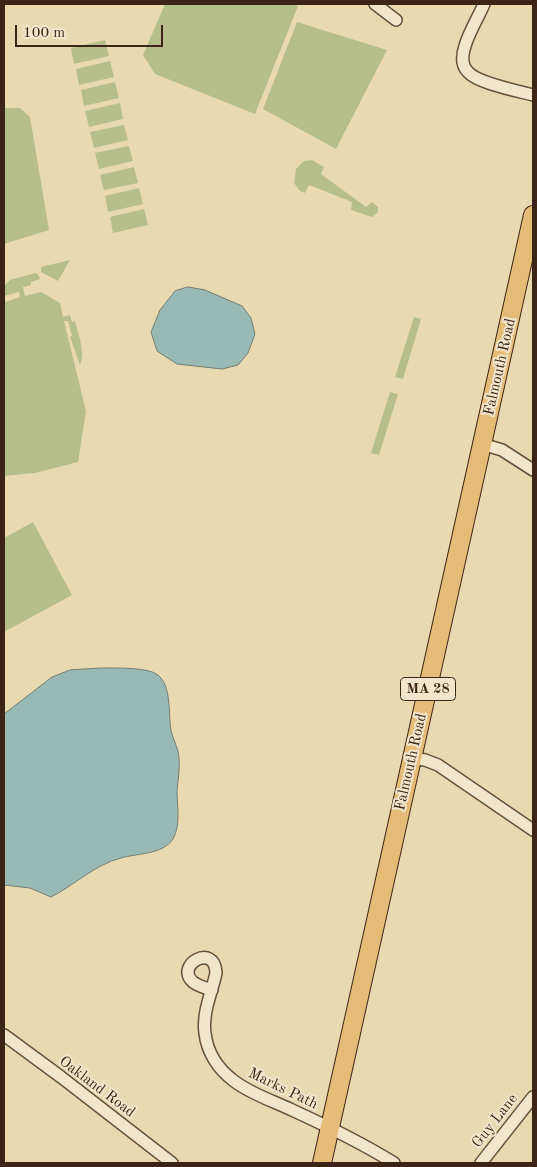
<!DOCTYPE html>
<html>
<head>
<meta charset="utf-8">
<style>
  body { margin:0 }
  #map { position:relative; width:537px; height:1167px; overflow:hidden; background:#e9d9b1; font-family:"Old Standard TT",serif }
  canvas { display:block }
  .frame { position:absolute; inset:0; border:5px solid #3c2416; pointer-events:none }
  .scale { position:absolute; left:15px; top:25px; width:148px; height:22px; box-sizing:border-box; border:2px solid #3c2416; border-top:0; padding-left:6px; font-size:15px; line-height:18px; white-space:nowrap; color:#3c2416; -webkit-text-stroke:4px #f1e6cc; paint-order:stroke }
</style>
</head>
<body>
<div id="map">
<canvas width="537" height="1167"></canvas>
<div class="frame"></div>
<div class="scale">100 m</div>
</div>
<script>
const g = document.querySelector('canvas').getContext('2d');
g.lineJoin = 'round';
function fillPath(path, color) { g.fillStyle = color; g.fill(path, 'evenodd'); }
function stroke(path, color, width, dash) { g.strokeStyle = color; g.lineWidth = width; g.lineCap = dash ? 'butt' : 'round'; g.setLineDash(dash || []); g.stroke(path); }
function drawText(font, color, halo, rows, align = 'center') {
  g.font = font + ' "Old Standard TT",serif'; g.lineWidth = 4; g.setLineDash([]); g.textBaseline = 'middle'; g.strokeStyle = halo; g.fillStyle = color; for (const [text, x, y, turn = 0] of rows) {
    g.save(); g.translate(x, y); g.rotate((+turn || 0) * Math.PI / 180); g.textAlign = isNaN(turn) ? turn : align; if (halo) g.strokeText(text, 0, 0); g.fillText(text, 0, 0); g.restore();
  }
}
fillPath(new Path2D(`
  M 165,4 L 291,4 L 298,6 L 255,114 L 155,74 L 143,55 Z
  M 297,22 L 387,50 L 336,149 L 263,109 Z
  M 105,40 L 109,56 L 74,64 L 71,48 Z
  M 110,61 L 114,77 L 79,85 L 76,69 Z
  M 115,82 L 119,98 L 84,106 L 81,90 Z
  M 120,103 L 123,119 L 89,127 L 85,111 Z
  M 4,108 L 20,108 L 30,117 L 49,230 L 4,244 Z
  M 124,125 L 128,140 L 94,148 L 90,132 Z
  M 129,146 L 133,161 L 99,169 L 95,153 Z
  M 312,160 L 324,167 L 321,174 L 366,207 L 372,202 L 378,207 L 378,212 L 372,217 L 351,210 L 352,202 L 309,185 L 305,193 L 300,191 L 294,183 L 296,169 L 304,161 Z
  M 134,167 L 138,183 L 104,190 L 100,175 Z
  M 139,188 L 143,204 L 108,212 L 105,196 Z
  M 144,209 L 148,225 L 113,233 L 110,217 Z
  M 70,260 L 58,281 L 41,272 L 41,267 Z
  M 36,273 L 39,276 L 40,279 L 31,282 L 31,285 L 23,287 L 25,296 L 41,292 L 60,303 L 63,317 L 70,315 L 72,322 L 75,321 C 78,334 86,352 80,365 L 70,337 L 72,336 L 68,321 L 64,321 L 86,411 L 78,462 L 35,473 L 4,476 L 4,300 L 5,302 L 23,296 L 20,297 L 19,292 L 4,296 L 4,286 L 10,280 Z
  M 414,317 L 421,319 L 403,379 L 395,377 Z
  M 390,392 L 398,394 L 379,455 L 371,453 Z
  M 33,522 L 72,595 L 4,632 L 4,538 Z`), '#b6bf8c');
const water = new Path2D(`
  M 188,287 L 205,290 L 242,306 L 251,318 L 255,334 L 248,353 L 238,365 L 222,369 L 177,364 L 157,351 L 151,332 L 160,310 L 175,291 Z
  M 101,668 C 115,668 148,667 158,675 C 172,687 168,713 171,730 C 173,740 179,749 179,759 C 180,769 178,780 177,790 C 177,805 181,825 173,839 C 162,855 138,853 121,858 C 94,865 75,885 51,897 L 30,888 L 4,885 L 4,714 L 52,677 L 70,670 Z`);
fillPath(water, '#99b9b4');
stroke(water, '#747d75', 1);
const minor = new Path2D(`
  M 375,4 L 396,20
  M 484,4 C 478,18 469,32 465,46 C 462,55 461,65 468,72 C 477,83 518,91 533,95
  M 482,444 L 502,450 L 533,470
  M 412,758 L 425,760 L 438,765 L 533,830
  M 212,990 C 206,988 198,986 193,982 C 174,965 215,942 216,973 C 212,992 202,1013 205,1033 C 207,1052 218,1069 234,1081 C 251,1094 273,1101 292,1110 C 327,1126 362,1143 394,1163
  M 4,1035 L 61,1077 L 172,1163
  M 481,1163 L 533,1097`);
const primary = new Path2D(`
  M 322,1163 L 533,215`);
stroke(minor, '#67513d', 14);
stroke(primary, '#3c2416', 20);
stroke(minor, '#f1e6cc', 11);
stroke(primary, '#e4bc78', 18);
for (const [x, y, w] of [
  [428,689,55]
]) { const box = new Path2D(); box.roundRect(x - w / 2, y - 11.5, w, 23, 4); g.fillStyle = '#f1e6cc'; g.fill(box); stroke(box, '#3c2416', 1); }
drawText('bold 14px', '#3c2416', null, [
  ["MA 28",428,689]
]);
drawText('15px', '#3c2416', '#f1e6cc', [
  ["Falmouth Road",500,367,-77],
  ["Falmouth Road",411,762,-77],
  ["Oakland Road",97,1087,37],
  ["Marks Path",283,1089,26],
  ["Guy Lane",495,1121,-52]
]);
</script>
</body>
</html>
